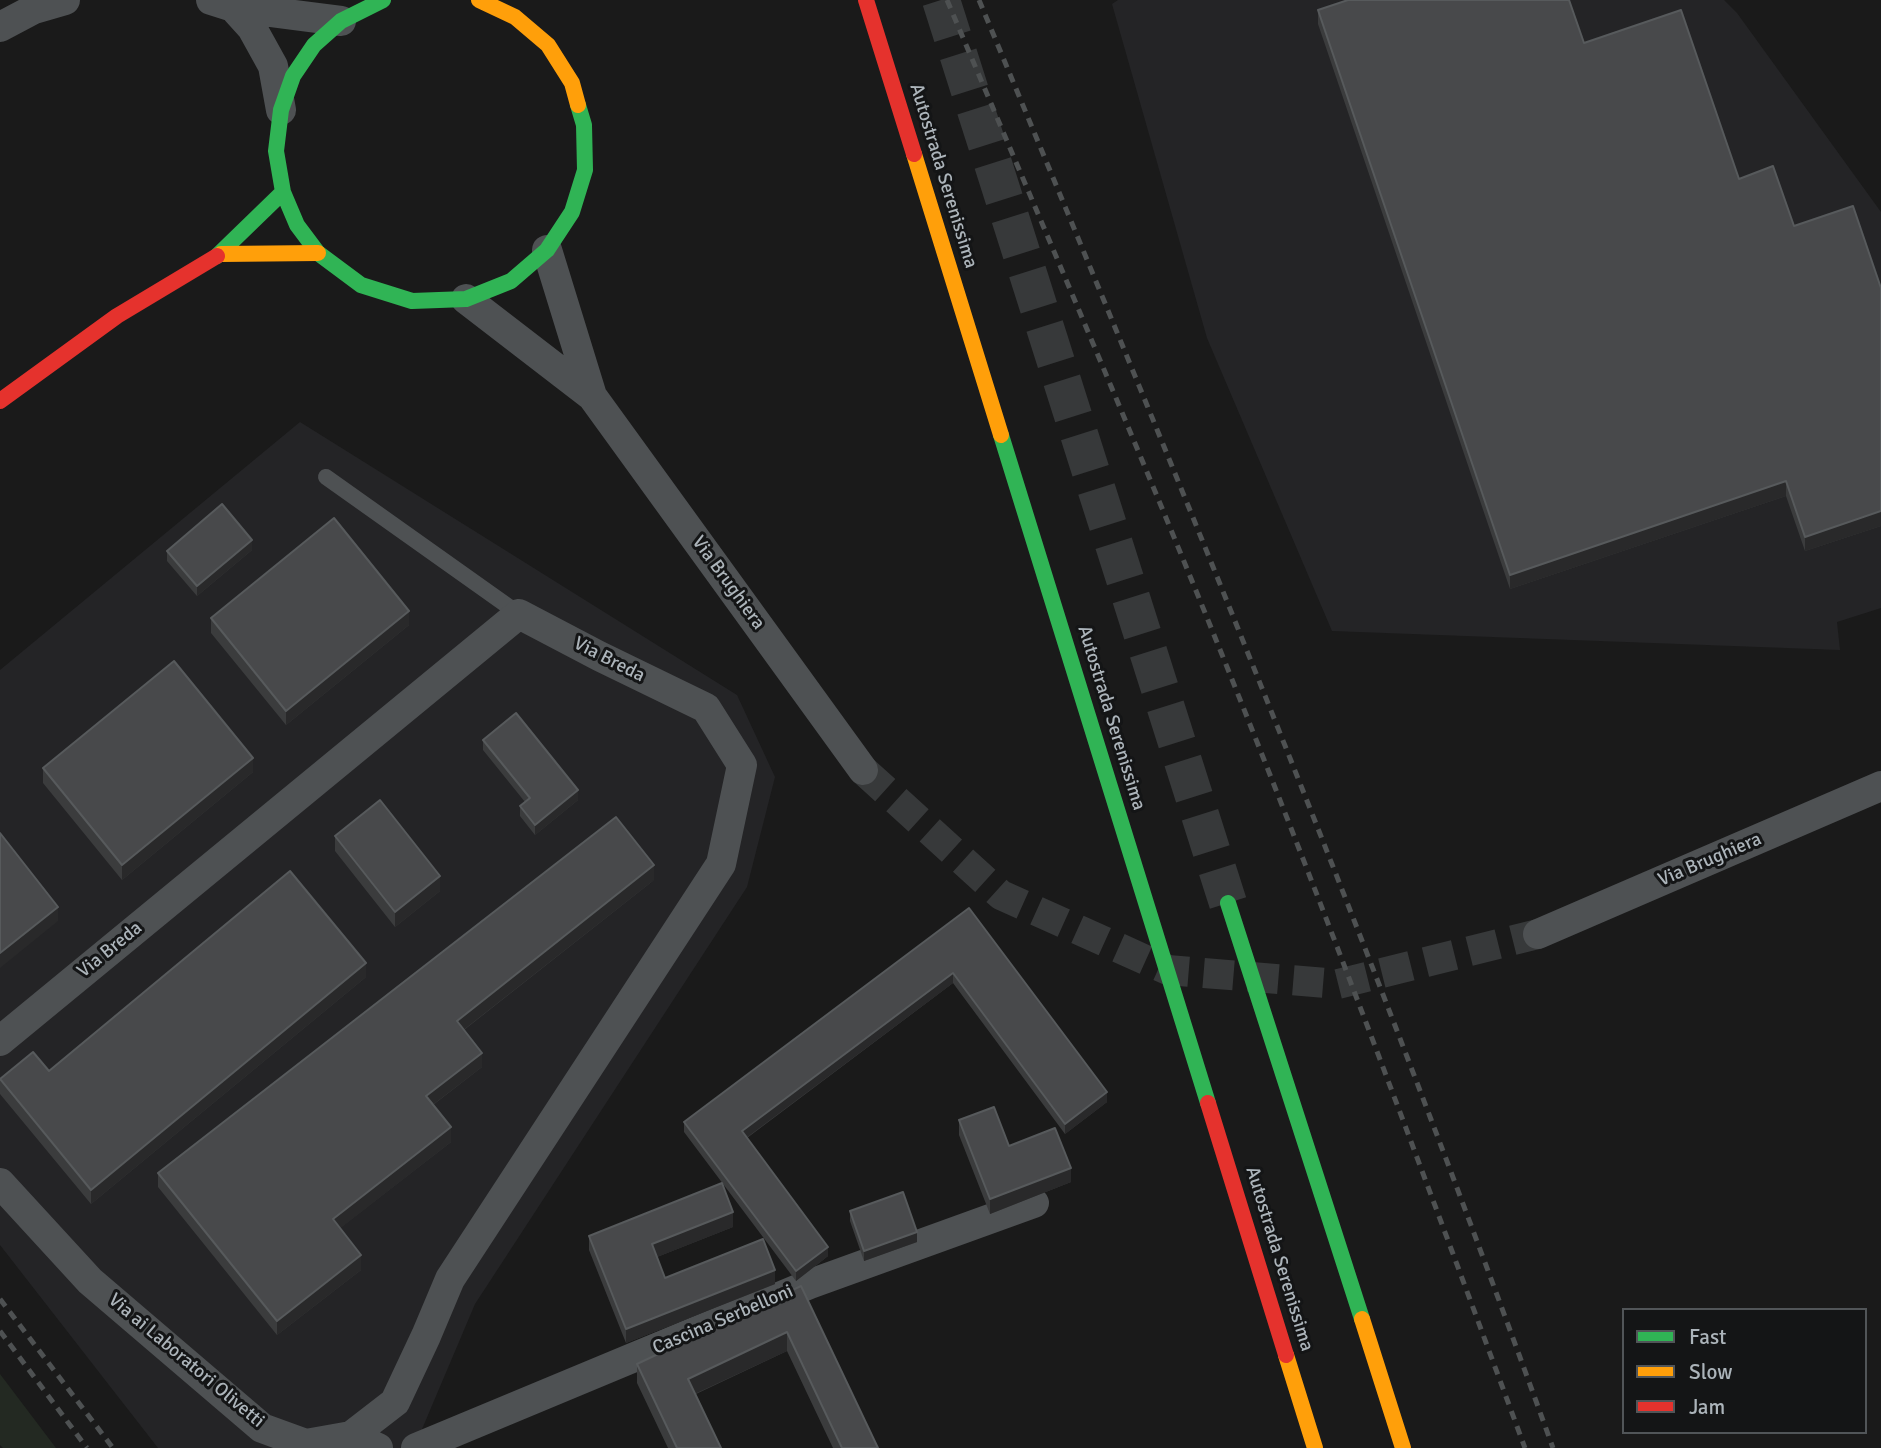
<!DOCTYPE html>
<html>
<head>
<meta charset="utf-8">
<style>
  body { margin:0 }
  #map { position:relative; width:1881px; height:1448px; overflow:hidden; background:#1a1a1a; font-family:Signika,sans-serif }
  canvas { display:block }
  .legend { position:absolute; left:1622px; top:1308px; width:245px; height:126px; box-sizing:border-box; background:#141516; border:2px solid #515558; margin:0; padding:9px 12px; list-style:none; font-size:21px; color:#acb4ba }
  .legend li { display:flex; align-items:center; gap:14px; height:35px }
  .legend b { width:35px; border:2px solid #515558 }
</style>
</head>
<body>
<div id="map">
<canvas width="1881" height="1448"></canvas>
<ul class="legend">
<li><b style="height:9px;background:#30b455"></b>Fast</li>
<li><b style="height:9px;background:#ff9f0a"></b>Slow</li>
<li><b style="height:9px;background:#e5322d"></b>Jam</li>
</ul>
</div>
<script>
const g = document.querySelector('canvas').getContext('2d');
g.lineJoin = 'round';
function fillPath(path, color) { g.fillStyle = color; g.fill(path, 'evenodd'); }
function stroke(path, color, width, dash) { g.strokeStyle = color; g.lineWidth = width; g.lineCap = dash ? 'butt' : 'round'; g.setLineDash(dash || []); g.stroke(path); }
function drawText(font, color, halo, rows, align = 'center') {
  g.font = font + ' Signika,sans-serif'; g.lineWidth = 6; g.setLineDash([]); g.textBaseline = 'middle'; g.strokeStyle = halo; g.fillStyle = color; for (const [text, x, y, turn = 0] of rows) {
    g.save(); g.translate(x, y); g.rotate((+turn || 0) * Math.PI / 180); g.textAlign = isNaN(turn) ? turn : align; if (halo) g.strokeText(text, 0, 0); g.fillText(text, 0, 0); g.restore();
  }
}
fillPath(new Path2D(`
  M 1118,0 L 1724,0 L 1737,13 L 1881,212 L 1881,608 L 1837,622 L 1840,650 L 1332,631 L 1207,338 L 1112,4 Z
  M 300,422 L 737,695 L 775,777 L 747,887 L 475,1304 L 414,1448 L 158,1448 L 0,1245 L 0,670 Z`), '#242426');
fillPath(new Path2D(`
  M 0,1374 L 56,1448 L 3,1448 L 0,1445 Z`), '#232922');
stroke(new Path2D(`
  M 863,770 L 1001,895 L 1168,970 L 1338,984 L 1538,934`), '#37393a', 30, [30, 15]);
stroke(new Path2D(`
  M 941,0 L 1228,903`), '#37393a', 38, [38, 19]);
stroke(new Path2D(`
  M 326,477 L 519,614`), '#4e5153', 16);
stroke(new Path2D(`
  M 211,0 L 233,7 L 341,21
  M 233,7 L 252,28 L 273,66 L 281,110
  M 0,27 L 34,9 L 65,0
  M 547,250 L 592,396
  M 466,299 L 592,396 L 863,770
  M 1538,934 L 1881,786
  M 0,1041 L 519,614 L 599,656 L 706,708 L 742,765 L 721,864 L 450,1279 L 426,1336 L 395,1402 L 351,1436 L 306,1444 L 262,1428 L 90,1281 L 0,1183
  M 351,1436 L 378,1448
  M 416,1448 L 810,1284 L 1034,1203`), '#4e5153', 30);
stroke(new Path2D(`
  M 383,0 L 341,21 L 314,45 L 293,76 L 281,110 L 276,151 L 283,192 L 297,225 L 318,253 L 361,285 L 412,301 L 466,299 L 511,281 L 547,250 L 572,212 L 585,170 L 584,125 L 578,105
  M 217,256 L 283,192
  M 1001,435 L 1208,1103
  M 1228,903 L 1362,1319`), '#30b455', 16);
stroke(new Path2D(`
  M 479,0 L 515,17 L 548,45 L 572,83 L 578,105
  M 914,154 L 1001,435
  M 221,254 L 318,253
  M 1362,1319 L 1403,1448
  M 1286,1355 L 1315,1448`), '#ff9f0a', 16);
stroke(new Path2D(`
  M 866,0 L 914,154
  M 0,401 L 117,316 L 217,256
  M 1208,1103 L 1286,1355`), '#e5322d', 16);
stroke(new Path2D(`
  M 947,0 C 1051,245 1157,490 1255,737 C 1349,973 1437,1210 1525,1448
  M 979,0 C 1179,479 1377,960 1553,1448
  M 0,1299 L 113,1448
  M 0,1331 L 87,1448`), '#4e5152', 5, [9, 7]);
fillPath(new Path2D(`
  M 1318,10 L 1739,179 L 1794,226 L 1881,288 L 1881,526 L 1805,551 L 1786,496 L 1510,589 L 1318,24 Z
  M 252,550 L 197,596 L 167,561 L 167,551 Z
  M 211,618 L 409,625 L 286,725 L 211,633 Z
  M 483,740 L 578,800 L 535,835 L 520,816 L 520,806 L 525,802 L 483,750 Z
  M 43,768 L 253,772 L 122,880 L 43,783 Z
  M 335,836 L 440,891 L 395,927 L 335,851 Z
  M 654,880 L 464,1030 L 482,1067 L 433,1105 L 451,1142 L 340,1228 L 361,1270 L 277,1335 L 158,1187 L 158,1173 Z
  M 969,908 L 1107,1102 L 1065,1134 L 953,983 L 747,1138 L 828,1256 L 796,1281 L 684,1132 L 684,1122 Z
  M 366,977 L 91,1204 L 0,1094 L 0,1079 L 49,1071 Z
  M 959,1120 L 1009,1146 L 1071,1182 L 990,1214 L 959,1135 Z
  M 850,1211 L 917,1242 L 864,1261 L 850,1221 Z
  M 733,1227 L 657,1257 L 665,1278 L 775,1284 L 626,1343 L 589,1250 L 589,1236 Z
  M 801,1286 L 878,1448 L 833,1448 L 787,1351 L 696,1394 L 721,1448 L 668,1448 L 637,1383 L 637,1364 Z`), '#3b3c3d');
fillPath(new Path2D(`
  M 1786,481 L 1786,496 L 1510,589 L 1510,575 Z
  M 1881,511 L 1881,526 L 1805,551 L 1805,537 Z
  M 252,540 L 252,550 L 197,596 L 197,586 Z
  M 409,611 L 409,625 L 286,725 L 286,711 Z
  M 253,758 L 253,772 L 122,880 L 122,865 Z
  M 578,790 L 578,800 L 535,835 L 535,825 Z
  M 654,865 L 654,880 L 457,1035 L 457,1021 Z
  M 440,876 L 440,891 L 395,927 L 395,912 Z
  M 58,907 L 58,921 L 0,968 L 0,953 Z
  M 366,963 L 366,977 L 91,1204 L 91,1190 Z
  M 953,973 L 953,983 L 742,1141 L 742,1131 Z
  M 482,1053 L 482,1067 L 426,1110 L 426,1096 Z
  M 1107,1092 L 1107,1102 L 1065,1134 L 1065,1124 Z
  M 451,1127 L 451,1142 L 333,1234 L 333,1219 Z
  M 1071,1168 L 1071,1182 L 990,1214 L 990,1199 Z
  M 733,1212 L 733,1227 L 652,1259 L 652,1244 Z
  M 917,1232 L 917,1242 L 864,1261 L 864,1251 Z
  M 828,1247 L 828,1256 L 796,1281 L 796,1271 Z
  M 361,1255 L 361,1270 L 277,1335 L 277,1321 Z
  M 775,1270 L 775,1284 L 626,1343 L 626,1329 Z
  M 787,1332 L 787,1351 L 688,1397 L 688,1379 Z`), '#29292a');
const building = new Path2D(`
  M 1348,0 L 1569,0 L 1584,43 L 1681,10 L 1739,179 L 1773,166 L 1794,226 L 1853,206 L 1881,288 L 1881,511 L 1805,537 L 1786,481 L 1510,575 L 1318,10 Z
  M 222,504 L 252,540 L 197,586 L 167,551 Z
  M 334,518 L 409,611 L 286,711 L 211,618 Z
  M 174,661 L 253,758 L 122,865 L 43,768 Z
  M 516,713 L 578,790 L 535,825 L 520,806 L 530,798 L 483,740 Z
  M 380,800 L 440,876 L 395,912 L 335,836 Z
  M 616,817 L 654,865 L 457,1021 L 482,1053 L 426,1096 L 451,1127 L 333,1219 L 361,1255 L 277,1321 L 158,1173 Z
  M 0,833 L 58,907 L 0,953 Z
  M 290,871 L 366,963 L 91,1190 L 0,1079 L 33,1052 L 49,1071 Z
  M 969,908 L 1107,1092 L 1065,1124 L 953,973 L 742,1131 L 828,1247 L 796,1271 L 684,1122 Z
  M 994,1107 L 1009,1146 L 1055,1128 L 1071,1168 L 990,1199 L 959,1120 Z
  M 722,1183 L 733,1212 L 652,1244 L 665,1278 L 763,1239 L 775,1270 L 626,1329 L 589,1236 Z
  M 903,1192 L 917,1232 L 864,1251 L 850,1211 Z
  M 801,1286 L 878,1448 L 842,1448 L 787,1332 L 688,1379 L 721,1448 L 677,1448 L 637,1364 Z`);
fillPath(building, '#48494b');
stroke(building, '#575a5c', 2);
drawText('19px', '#acb4ba', '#141516', [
  ["Autostrada Serenissima",943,176,73],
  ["Via Brughiera",728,583,54],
  ["Via Breda",609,660,27],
  ["Autostrada Serenissima",1111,718,73],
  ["Via Brughiera",1710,860,-23],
  ["Via Breda",110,950,-39],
  ["Autostrada Serenissima",1279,1259,73],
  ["Cascina Serbelloni",723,1320,-23],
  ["Via ai Laboratori Olivetti",186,1361,40]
]);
</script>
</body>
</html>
